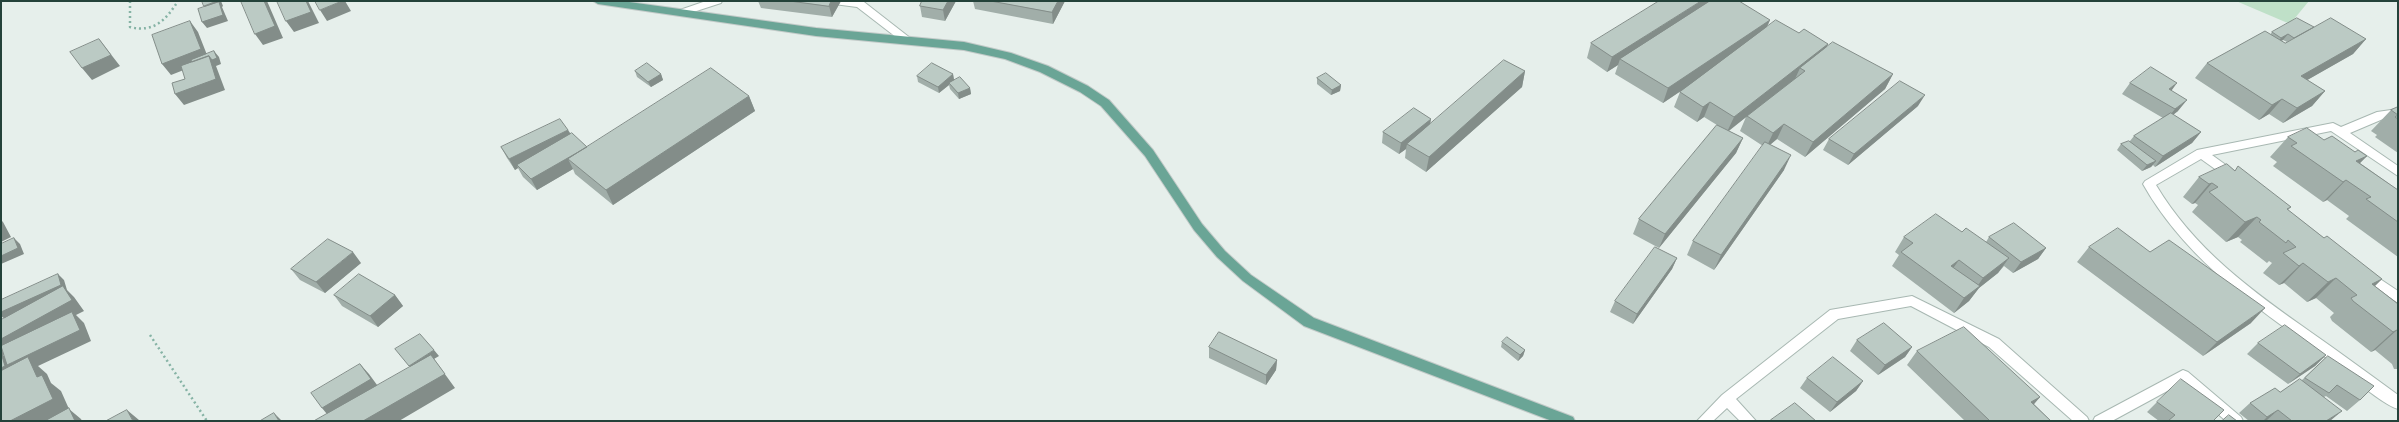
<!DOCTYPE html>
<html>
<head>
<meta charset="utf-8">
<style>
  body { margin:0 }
  #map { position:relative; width:2399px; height:422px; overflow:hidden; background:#e6efeb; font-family:Manrope,sans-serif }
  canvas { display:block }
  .frame { position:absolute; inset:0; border:2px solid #24423a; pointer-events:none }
</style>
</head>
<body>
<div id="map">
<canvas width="2399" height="422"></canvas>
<div class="frame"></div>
</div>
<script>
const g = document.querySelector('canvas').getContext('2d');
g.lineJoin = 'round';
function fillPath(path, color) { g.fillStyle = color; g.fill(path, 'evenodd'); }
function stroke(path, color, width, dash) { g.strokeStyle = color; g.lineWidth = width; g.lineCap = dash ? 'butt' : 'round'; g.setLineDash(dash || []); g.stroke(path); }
fillPath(new Path2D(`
  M 2236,1 L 2309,1 L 2290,24 Z`), '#bfe0c8');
const minor = new Path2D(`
  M 706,1 L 722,1 L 721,3 L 681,16 L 676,13 L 677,11 Z
  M 829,1 L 864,2 L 914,41 L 913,44 L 905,44 L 857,7 L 834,4 Z
  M 2398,109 L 2398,117 L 2383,119 L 2350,133 L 2398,166 L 2398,176 L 2331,131 L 2212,155 L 2237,173 L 2239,176 L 2237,179 L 2229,179 L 2201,159 L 2156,185 C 2194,249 2252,291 2312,333 C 2341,353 2369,374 2398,395 L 2398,409 C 2380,403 2352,377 2336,365 C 2264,312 2188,264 2143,184 L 2145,181 L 2197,150 L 2333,123 L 2341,127 L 2377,112 Z
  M 2365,269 L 2398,291 L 2398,303 L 2361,277 L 2359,274 L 2361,271 Z
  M 1912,296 L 1999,339 L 2087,417 L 2089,421 L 2073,421 L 1989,347 L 1911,306 L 1838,319 L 1736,399 L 1756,421 L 1740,421 L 1727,408 L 1713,421 L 1697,421 L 1722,395 L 1830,310 Z
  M 2183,370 L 2188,372 L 2241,417 L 2243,421 L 2226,421 L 2182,383 L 2112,421 L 2093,421 L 2095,417 Z`);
const major = new Path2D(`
  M 593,1 L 622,1 L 816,28 L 964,42 L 1011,53 L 1048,66 L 1088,86 L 1109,100 L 1153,150 L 1202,224 L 1225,251 L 1251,275 L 1314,318 L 1573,417 L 1575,421 L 1552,421 L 1304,326 L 1243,281 L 1217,257 L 1194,230 L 1145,156 L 1101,106 L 1080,92 L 1040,72 L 1005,59 L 964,50 L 816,36 L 598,4 Z`);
stroke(minor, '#a8b8b2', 2);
stroke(major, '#c2cac8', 2);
stroke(new Path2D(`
  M 130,1 L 130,27 C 154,33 166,20 178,1
  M 150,335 L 207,421`), '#86b3a5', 2.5, [2, 3]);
fillPath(minor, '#fff');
fillPath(major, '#6aa596');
fillPath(new Path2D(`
  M 758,1 L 841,1 L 832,17 L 761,8 Z
  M 922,1 L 956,1 L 945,21 L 922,17 L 920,6 Z
  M 973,1 L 1065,1 L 1053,24 L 975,9 Z
  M 1770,20 L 1767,27 L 1799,33 L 1828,44 L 1827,47 L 1893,74 L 1885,89 L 1805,157 L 1777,139 L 1770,145 L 1784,170 L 1714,270 L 1687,255 L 1693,241 L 1763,146 L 1740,131 L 1746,117 L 1729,131 L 1743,138 L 1736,153 L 1659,248 L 1633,234 L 1639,219 L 1717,125 L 1704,117 L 1697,122 L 1674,107 L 1680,92 L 1681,91 L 1663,103 L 1615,74 L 1618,65 L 1607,72 L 1587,58 L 1591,43 Z
  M 2314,27 L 2366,39 L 2353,54 L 2307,80 L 2325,91 L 2312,106 L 2283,123 L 2269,114 L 2259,120 L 2195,78 L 2207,63 L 2270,35 L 2272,32 ZM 2283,40 L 2287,42 L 2285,43 L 2281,41 Z
  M 635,71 L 661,74 L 663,80 L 651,87 L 637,77 Z
  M 1525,71 L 1522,87 L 1426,172 L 1405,158 L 1406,149 L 1399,154 L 1382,143 L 1383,132 L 1431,119 L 1430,124 Z
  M 953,74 L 954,80 L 970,88 L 971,94 L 959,99 L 950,89 L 949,85 L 939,93 L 918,82 L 917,76 Z
  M 1317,78 L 1341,85 L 1340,91 L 1331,95 L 1317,84 Z
  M 2130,83 L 2171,91 L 2178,111 L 2173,115 L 2201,132 L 2192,143 L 2155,167 L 2153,165 L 2151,167 L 2142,171 L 2117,150 L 2121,144 L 2130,141 L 2134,136 L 2163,118 L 2122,94 Z
  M 749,96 L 755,111 L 613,205 L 575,174 L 573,169 L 537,190 L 523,177 L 518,168 L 515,170 L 507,158 L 501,147 L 568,130 L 571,134 L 587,147 Z
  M 1918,106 L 1848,165 L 1823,150 L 1829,139 Z
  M 2398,107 L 2398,153 L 2375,137 L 2377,135 L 2371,131 L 2391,110 Z
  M 2288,137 L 2324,140 L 2367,156 L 2360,163 L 2398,190 L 2398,257 L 2346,219 L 2349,216 L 2327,200 L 2323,202 L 2273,166 L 2277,162 L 2270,157 Z
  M 2235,170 L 2291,207 L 2288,210 L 2324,238 L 2382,279 L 2375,286 L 2398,304 L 2398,369 L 2394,369 L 2392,364 L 2375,350 L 2371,352 L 2332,321 L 2330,317 L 2334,313 L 2316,298 L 2307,302 L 2284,283 L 2279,285 L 2263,273 L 2272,263 L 2269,261 L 2267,263 L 2240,242 L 2242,240 L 2238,237 L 2226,242 L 2192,212 L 2198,205 L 2195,203 L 2192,204 L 2183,197 L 2199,177 Z
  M 1962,232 L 1986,242 L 1989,237 L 2046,248 L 2038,259 L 2013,273 L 2004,266 L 1998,273 L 1979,288 L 1969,301 L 1954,313 L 1892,266 L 1899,255 L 1895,252 L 1904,237 Z
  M 2089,247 L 2150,252 L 2251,323 L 2203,356 L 2077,262 Z
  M 1677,258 L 1672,269 L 1633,324 L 1610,312 L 1615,301 Z
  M 361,263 L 325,293 L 300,280 L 291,269 Z
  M 334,295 L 395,295 L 403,306 L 378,327 L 342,306 Z
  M 1857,340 L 1912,347 L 1905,357 L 1878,375 L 1850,351 Z
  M 1502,342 L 1525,350 L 1523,356 L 1518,361 L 1501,347 Z
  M 2258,343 L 2326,355 L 2315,366 L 2288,384 L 2247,354 Z
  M 1209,347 L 1277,360 L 1276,370 L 1266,385 L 1209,358 Z
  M 1917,351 L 2040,397 L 2034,404 L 2051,421 L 1965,421 L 1907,365 Z
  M 2328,356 L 2360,400 L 2347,411 L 2326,396 L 2324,397 L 2330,421 L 2268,421 L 2267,420 L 2266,421 L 2249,421 L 2239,413 L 2250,403 L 2280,392 L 2302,380 Z
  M 1807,378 L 1863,381 L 1856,391 L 1830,412 L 1800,388 Z
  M 2157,402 L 2213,421 L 2159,421 L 2147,412 Z`), '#a1aea9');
fillPath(new Path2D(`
  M 217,1 L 221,1 L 223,6 L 222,7 L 228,21 L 207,28 L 202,22 L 208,12 L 204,6 Z
  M 264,1 L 267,1 L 283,38 L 263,45 L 255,34 Z
  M 306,1 L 308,1 L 319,23 L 294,32 L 286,21 Z
  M 342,1 L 345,1 L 351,11 L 327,21 L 320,10 Z
  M 831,1 L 841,1 L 832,17 L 829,6 Z
  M 948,1 L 956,1 L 945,21 L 943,10 Z
  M 1058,1 L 1065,1 L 1053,24 L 1052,12 Z
  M 1701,1 L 1713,1 L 1620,59 L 1618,65 L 1607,72 L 1612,57 Z
  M 1770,20 L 1763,35 L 1663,103 L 1668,88 Z
  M 190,21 L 198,32 L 209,60 L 171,75 L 162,64 Z
  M 2288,34 L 2283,40 L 2276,44 L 2281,38 Z
  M 99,39 L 120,66 L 92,80 L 82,68 Z
  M 2366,39 L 2353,54 L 2288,91 L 2301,76 Z
  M 1828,44 L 1821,59 L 1805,71 L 1800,68 L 1795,79 L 1727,132 L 1734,117 Z
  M 214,51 L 219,57 L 221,64 L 216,66 L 225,90 L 184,105 L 175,94 Z
  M 1525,71 L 1522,87 L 1426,172 L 1429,157 Z
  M 661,74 L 663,80 L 651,87 L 648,82 Z
  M 953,74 L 954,80 L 949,83 L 949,85 L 939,93 L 938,87 Z
  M 1893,74 L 1885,89 L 1805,157 L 1813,142 Z
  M 2177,83 L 2169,94 L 2169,89 Z
  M 1341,85 L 1340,91 L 1331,95 L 1332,90 Z
  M 970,88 L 971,94 L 959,99 L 958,93 Z
  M 2325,91 L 2312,106 L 2283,123 L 2297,108 Z
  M 1925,95 L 1918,106 L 1848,165 L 1854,154 Z
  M 749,96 L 755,111 L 613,205 L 606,190 Z
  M 2282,99 L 2269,114 L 2259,120 L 2272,105 Z
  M 2187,100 L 2178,111 L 2166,120 L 2175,109 Z
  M 1710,102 L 1704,117 L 1697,122 L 1703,107 Z
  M 1431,119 L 1429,130 L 1407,144 L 1406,149 L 1399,154 L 1401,143 Z
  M 1784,124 L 1777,139 L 1766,148 L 1773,133 Z
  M 568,130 L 574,141 L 517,165 L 518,168 L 515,170 L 509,159 Z
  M 2201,132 L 2192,143 L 2155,167 L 2163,156 Z
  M 1743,138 L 1736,153 L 1659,248 L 1665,234 Z
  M 587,147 L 592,158 L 568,159 L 573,169 L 537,190 L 531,179 Z
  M 1791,155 L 1784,170 L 1714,270 L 1721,255 Z
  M 2367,156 L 2347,176 L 2356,161 Z
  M 2156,161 L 2151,167 L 2142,171 L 2147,165 Z
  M 2346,180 L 2327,200 L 2323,202 L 2343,182 Z
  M 2212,183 L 2195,203 L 2192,204 L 2209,184 Z
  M 2257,217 L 2238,237 L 2226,242 L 2245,222 Z
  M 1,220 L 3,222 L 11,237 L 1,242 Z
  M 14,238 L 20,244 L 24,254 L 1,264 L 1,256 Z
  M 2046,248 L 2038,259 L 2013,273 L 2021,262 Z
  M 353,252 L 361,263 L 325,293 L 316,282 Z
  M 1677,258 L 1672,269 L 1633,324 L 1637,314 Z
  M 2009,258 L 1998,273 L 1979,288 L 1969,301 L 1954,313 L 1964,298 L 1974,291 L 1983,278 Z
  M 1959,260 L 1949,274 L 1951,266 Z
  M 2303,263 L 2284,283 L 2279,285 L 2299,266 Z
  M 58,274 L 64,280 L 67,290 L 74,297 L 84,311 L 76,315 L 84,323 L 91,341 L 38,366 L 47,374 L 51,383 L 61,391 L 69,409 L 81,419 L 82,421 L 10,421 L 1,384 L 1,339 L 5,319 L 1,316 L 1,312 ZM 74,316 L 12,363 L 3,355 Z
  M 2336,278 L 2316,298 L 2307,302 L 2328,282 Z
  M 2382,279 L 2361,299 L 2372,284 Z
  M 395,295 L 403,306 L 378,327 L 370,316 Z
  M 2265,308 L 2251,323 L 2203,356 L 2217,342 Z
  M 2397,330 L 2375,350 L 2371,352 L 2393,332 Z
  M 1912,347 L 1905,357 L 1878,375 L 1885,365 Z
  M 434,350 L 439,356 L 434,359 L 455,388 L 399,421 L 363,421 L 414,371 L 409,366 Z
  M 1525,350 L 1523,356 L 1518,361 L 1520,355 Z
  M 2326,355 L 2315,366 L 2288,384 L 2300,374 Z
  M 1277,360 L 1276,370 L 1266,385 L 1266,375 Z
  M 360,364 L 369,374 L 380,389 L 331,419 L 322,408 Z
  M 1863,381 L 1856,391 L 1830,412 L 1837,402 Z
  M 2040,397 L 2028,411 L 2031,402 Z
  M 127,410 L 139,420 L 139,421 L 133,421 Z
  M 2278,410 L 2267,420 L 2266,421 L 2263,421 L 2267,417 Z
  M 2342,411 L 2330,421 L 2326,421 Z
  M 274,413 L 282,421 L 279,421 Z`), '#838d89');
const building = new Path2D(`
  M 202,1 L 217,1 L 204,6 Z
  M 241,1 L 264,1 L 275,26 L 255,34 Z
  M 277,1 L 306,1 L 311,12 L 286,21 Z
  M 315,1 L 342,1 L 320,10 Z
  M 790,1 L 831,1 L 829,6 Z
  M 922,1 L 948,1 L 943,10 L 920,6 Z
  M 991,1 L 1058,1 L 1052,12 Z
  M 1659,1 L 1701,1 L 1612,57 L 1591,43 Z
  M 1710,1 L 1739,1 L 1770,20 L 1668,88 L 1620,59 Z
  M 219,2 L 223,15 L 202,22 L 198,9 Z
  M 2297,18 L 2314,27 L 2294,38 L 2288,34 L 2281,38 L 2272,32 Z
  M 2331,18 L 2366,39 L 2301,76 L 2325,91 L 2297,108 L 2282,99 L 2272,105 L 2207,63 L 2265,31 L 2285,43 Z
  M 1776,20 L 1799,33 L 1804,29 L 1828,44 L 1734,117 L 1710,102 L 1703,107 L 1680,92 Z
  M 190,21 L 201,49 L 162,64 L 152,35 Z
  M 99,39 L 111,55 L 82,68 L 70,52 Z
  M 1833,42 L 1893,74 L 1813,142 L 1784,124 L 1773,133 L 1747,116 L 1805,71 L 1800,68 Z
  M 214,51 L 217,58 L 212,60 L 209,56 L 192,62 L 191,60 Z
  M 209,56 L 216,79 L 175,94 L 172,83 L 185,79 L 181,66 Z
  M 1504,60 L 1525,71 L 1429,157 L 1407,144 Z
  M 647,63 L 661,74 L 648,82 L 635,71 Z
  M 932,63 L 953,74 L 938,87 L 917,76 Z
  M 2151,67 L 2177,83 L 2169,89 L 2187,100 L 2175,109 L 2130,83 Z
  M 711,68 L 749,96 L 606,190 L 568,159 Z
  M 1326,73 L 1341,85 L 1332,90 L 1317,78 Z
  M 960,77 L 970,88 L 958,93 L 949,83 Z
  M 1900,81 L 1925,95 L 1854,154 L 1829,139 Z
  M 2398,107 L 2398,119 L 2395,117 L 2398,115 L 2391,110 Z
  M 1414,108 L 1431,119 L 1401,143 L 1383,132 Z
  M 2171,113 L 2201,132 L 2163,156 L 2134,136 Z
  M 560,119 L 568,130 L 509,159 L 501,147 Z
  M 1717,125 L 1743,138 L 1665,234 L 1639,219 Z
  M 2307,128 L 2324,140 L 2332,136 L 2355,152 L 2358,150 L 2367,156 L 2356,161 L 2398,190 L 2398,222 L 2366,199 L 2371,197 L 2346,180 L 2343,182 L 2291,146 L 2297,143 L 2288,137 Z
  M 572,133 L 587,147 L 531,179 L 517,165 Z
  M 2129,141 L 2156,161 L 2147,165 L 2121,144 Z
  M 1765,142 L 1791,155 L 1721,255 L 1693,241 Z
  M 2227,164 L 2235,171 L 2238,166 L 2291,207 L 2287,209 L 2324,238 L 2327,236 L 2382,279 L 2372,284 L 2398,304 L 2398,331 L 2397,330 L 2393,332 L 2353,301 L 2351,298 L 2357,295 L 2336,278 L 2328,282 L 2303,263 L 2299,266 L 2283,253 L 2296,247 L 2288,240 L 2286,243 L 2259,222 L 2261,220 L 2257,217 L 2245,222 L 2209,192 L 2218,187 L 2212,183 L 2209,184 L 2199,177 Z
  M 1936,214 L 1962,232 L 1966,228 L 2009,258 L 1983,278 L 1959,260 L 1951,266 L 1980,286 L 1964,298 L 1901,252 L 1913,243 L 1904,237 Z
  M 2014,223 L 2046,248 L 2021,262 L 1989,237 Z
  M 2118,228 L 2150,252 L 2169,240 L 2265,308 L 2217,342 L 2089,247 Z
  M 14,238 L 18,248 L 1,256 L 1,244 Z
  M 328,239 L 353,252 L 316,282 L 291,269 Z
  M 1655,247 L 1677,258 L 1637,314 L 1615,301 Z
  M 58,274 L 61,285 L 1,312 L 1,300 Z
  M 359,274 L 395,295 L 370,316 L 334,295 Z
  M 63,286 L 72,300 L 1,339 L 1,320 Z
  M 72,312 L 80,330 L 7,365 L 1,346 Z
  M 1884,323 L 1912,347 L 1885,365 L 1857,340 Z
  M 2285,325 L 2326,355 L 2300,374 L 2258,343 Z
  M 1964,327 L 2040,397 L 2031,402 L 2051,421 L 1990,421 L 1917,351 Z
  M 1219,332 L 1277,360 L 1266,375 L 1209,347 Z
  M 420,334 L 434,350 L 409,366 L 395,349 Z
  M 1507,337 L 1525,350 L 1520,355 L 1502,342 Z
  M 1,353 L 5,366 L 1,368 Z
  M 431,355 L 445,374 L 363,421 L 314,421 Z
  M 2328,356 L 2374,386 L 2360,400 L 2337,385 L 2329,393 L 2305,378 Z
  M 28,357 L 37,377 L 42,375 L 53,399 L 10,421 L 1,421 L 1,371 Z
  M 1833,357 L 1863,381 L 1837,402 L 1807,378 Z
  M 360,364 L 371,379 L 322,408 L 311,393 Z
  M 2181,379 L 2224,410 L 2213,421 L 2168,421 L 2175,415 L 2157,402 Z
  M 2300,379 L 2342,411 L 2326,421 L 2292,421 L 2278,410 L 2267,417 L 2250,403 L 2275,388 L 2280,392 Z
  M 1795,403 L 1816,421 L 1773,421 L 1771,420 Z
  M 69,408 L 75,421 L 45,421 Z
  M 127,410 L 133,421 L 106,421 Z
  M 274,413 L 279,421 L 260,421 Z
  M 2229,415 L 2237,421 L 2222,421 Z`);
fillPath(building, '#bbcac4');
stroke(building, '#838d89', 1);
</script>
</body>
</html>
